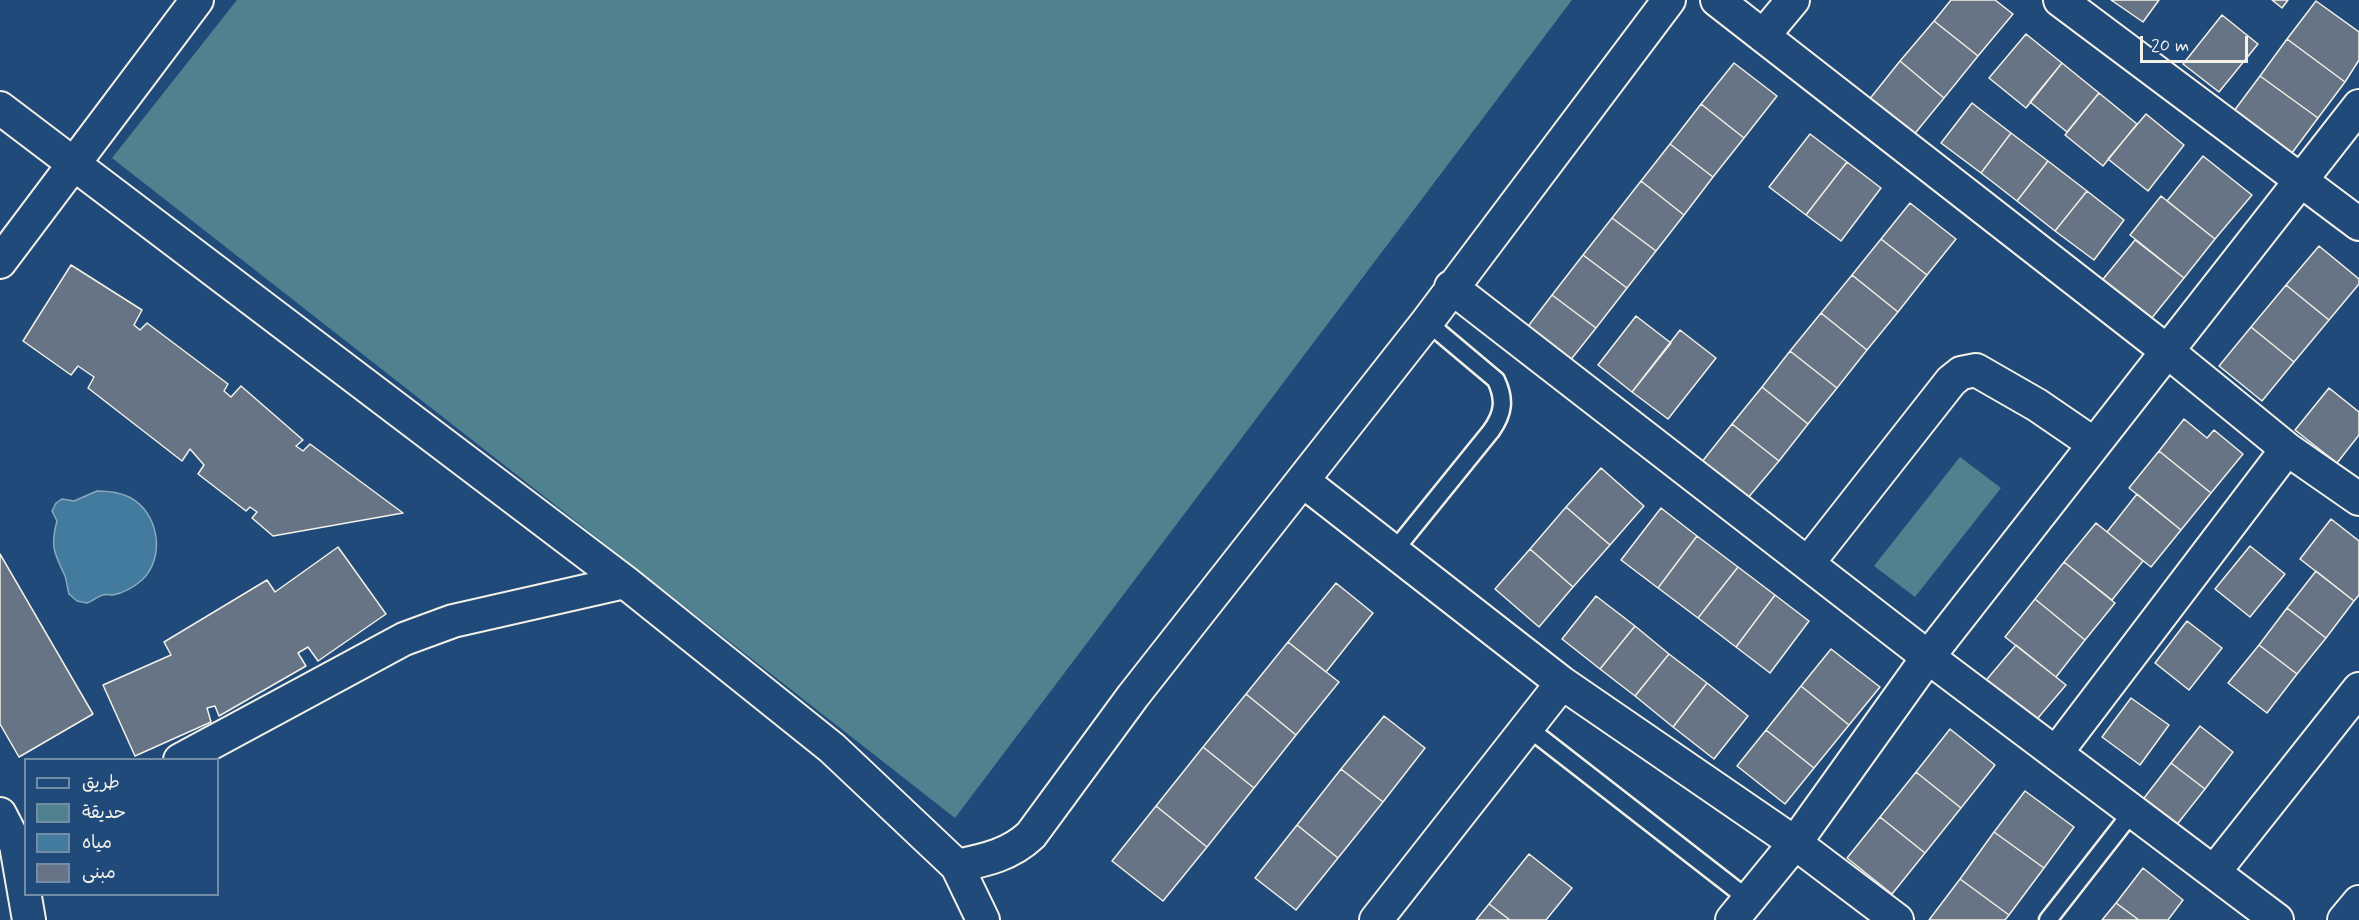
<!DOCTYPE html>
<html>
<head>
<meta charset="utf-8">
<style>
  body { margin:0 }
  #map { position:relative; width:2359px; height:920px; overflow:hidden; background:#1f4a7a; font-family:Mynerve,"Playpen Sans Arabic",sans-serif }
  canvas { display:block }
  .legend { position:absolute; left:24px; top:758px; width:195px; height:138px; box-sizing:border-box; background:#1f4a7a; border:2px solid #748da6; margin:0; padding:8px 10px; list-style:none; font-size:18px; color:#f4f1e8 }
  .legend li { display:flex; align-items:center; gap:12px; height:30px }
  .legend b { width:30px; border:2px solid #748da6 }
  .scale { position:absolute; left:2140px; top:36px; width:108px; height:27px; box-sizing:border-box; border:3px solid #f4f1e8; border-top:0; padding-left:8px; font-size:18px; line-height:21px; white-space:nowrap; color:#f4f1e8; -webkit-text-stroke:4px #1f4a7a; paint-order:stroke }
</style>
</head>
<body>
<div id="map">
<canvas width="2359" height="920"></canvas>
<ul class="legend">
<li><b style="height:8px;background:#1f4a7a"></b>طريق</li>
<li><b style="height:16px;background:#4f828e"></b>حديقة</li>
<li><b style="height:16px;background:#437b9e"></b>مياه</li>
<li><b style="height:16px;background:#667485"></b>مبنى</li>
</ul>
<div class="scale">20 m</div>
</div>
<script>
const g = document.querySelector('canvas').getContext('2d');
g.lineJoin = 'round';
function fillPath(path, color) { g.fillStyle = color; g.fill(path, 'evenodd'); }
function stroke(path, color, width, dash) { g.strokeStyle = color; g.lineWidth = width; g.lineCap = dash ? 'butt' : 'round'; g.setLineDash(dash || []); g.stroke(path); }
fillPath(new Path2D(`
  M 237,0 L 1572,0 L 955,818 L 112,158 Z
  M 1960,457 L 2001,488 L 1915,597 L 1874,566 Z`), '#4f828e');
const water = new Path2D(`
  M 97,491 C 108,491 119,492 129,497 C 159,512 166,557 142,580 C 134,587 123,593 113,595 C 110,595 106,594 103,595 C 98,596 93,601 87,603 L 77,601 L 69,594 C 67,588 67,581 65,576 C 54,553 50,546 57,521 L 52,511 L 56,503 L 62,499 L 74,501 Z`);
fillPath(water, '#437b9e');
stroke(water, '#8aaabc', 1.5);
const building = new Path2D(`
  M 1951,0 L 1995,0 L 2013,14 L 1978,56 L 1934,21 Z
  M 2111,0 L 2159,0 L 2143,22 Z
  M 2272,0 L 2288,0 L 2282,8 Z
  M 2316,1 L 2359,32 L 2359,60 L 2345,82 L 2287,39 Z
  M 2222,15 L 2258,44 L 2219,92 L 2183,64 Z
  M 1934,21 L 1978,56 L 1944,98 L 1900,61 Z
  M 2026,34 L 2062,63 L 2026,108 L 1989,78 Z
  M 2287,39 L 2345,82 L 2318,118 L 2260,76 Z
  M 1900,61 L 1944,98 L 1912,137 L 1868,101 Z
  M 1734,63 L 1777,96 L 1744,138 L 1701,104 Z
  M 2062,63 L 2099,93 L 2067,132 L 2030,102 Z
  M 2260,76 L 2318,118 L 2289,157 L 2231,115 Z
  M 2099,93 L 2137,124 L 2103,166 L 2065,135 Z
  M 1972,103 L 2011,133 L 1981,173 L 1941,143 Z
  M 1701,104 L 1744,138 L 1713,177 L 1670,144 Z
  M 2146,114 L 2184,145 L 2148,191 L 2108,159 Z
  M 2011,133 L 2048,161 L 2017,201 L 1981,173 Z
  M 1810,134 L 1847,162 L 1806,215 L 1769,187 Z
  M 1670,144 L 1713,177 L 1684,215 L 1641,181 Z
  M 2203,156 L 2252,195 L 2215,239 L 2167,201 Z
  M 2048,161 L 2087,191 L 2055,231 L 2017,201 Z
  M 1847,162 L 1881,188 L 1841,241 L 1806,215 Z
  M 1641,181 L 1684,215 L 1656,251 L 1612,218 Z
  M 2087,191 L 2124,220 L 2094,260 L 2055,231 Z
  M 2161,196 L 2215,239 L 2184,278 L 2130,235 Z
  M 1910,203 L 1956,239 L 1927,275 L 1881,239 Z
  M 1612,218 L 1656,251 L 1627,288 L 1583,255 Z
  M 1881,239 L 1927,275 L 1898,312 L 1852,275 Z
  M 2135,240 L 2184,278 L 2147,324 L 2099,284 Z
  M 2319,246 L 2359,279 L 2359,284 L 2329,320 L 2286,285 Z
  M 1583,255 L 1627,288 L 1596,328 L 1552,295 Z
  M 71,265 L 142,310 L 134,325 L 140,330 L 147,323 L 228,384 L 224,391 L 231,397 L 241,386 L 303,440 L 296,446 L 303,451 L 310,444 L 403,513 L 273,536 L 252,518 L 257,512 L 250,507 L 246,511 L 198,474 L 204,465 L 190,449 L 182,461 L 88,388 L 94,377 L 78,366 L 71,375 L 23,341 Z
  M 1852,275 L 1898,312 L 1867,350 L 1821,313 Z
  M 2286,285 L 2329,320 L 2294,362 L 2251,327 Z
  M 1552,295 L 1596,328 L 1569,362 L 1526,329 Z
  M 1821,313 L 1867,350 L 1837,388 L 1790,351 Z
  M 1636,316 L 1671,343 L 1632,392 L 1598,365 Z
  M 2251,327 L 2294,362 L 2262,401 L 2219,366 Z
  M 1680,330 L 1716,358 L 1668,419 L 1632,392 Z
  M 1790,351 L 1837,388 L 1808,424 L 1762,387 Z
  M 1762,387 L 1808,424 L 1779,461 L 1732,424 Z
  M 2329,388 L 2359,412 L 2359,435 L 2337,463 L 2295,430 Z
  M 2184,419 L 2207,438 L 2214,430 L 2243,454 L 2211,493 L 2159,451 Z
  M 1732,424 L 1779,461 L 1747,499 L 1701,463 Z
  M 2159,451 L 2211,493 L 2181,530 L 2129,488 Z
  M 1601,468 L 1644,506 L 1610,545 L 1566,507 Z
  M 2137,494 L 2181,530 L 2151,567 L 2107,532 Z
  M 1566,507 L 1610,545 L 1573,587 L 1530,549 Z
  M 1661,508 L 1697,536 L 1658,588 L 1621,560 Z
  M 2331,519 L 2359,541 L 2359,595 L 2354,601 L 2300,559 Z
  M 2096,523 L 2143,561 L 2112,600 L 2064,562 Z
  M 1697,536 L 1738,567 L 1698,618 L 1658,588 Z
  M 2250,546 L 2285,574 L 2250,617 L 2215,589 Z
  M 338,547 L 386,614 L 318,661 L 308,647 L 298,653 L 306,666 L 219,716 L 215,706 L 207,708 L 211,722 L 135,756 L 103,685 L 171,655 L 164,642 L 267,580 L 275,592 Z
  M 1530,549 L 1573,587 L 1539,627 L 1495,589 Z
  M 0,554 L 93,714 L 19,757 L 0,724 Z
  M 2064,562 L 2115,603 L 2085,640 L 2035,599 Z
  M 1738,567 L 1775,595 L 1736,647 L 1698,618 Z
  M 2316,571 L 2354,601 L 2326,638 L 2287,608 Z
  M 1336,583 L 1373,613 L 1326,672 L 1288,642 Z
  M 1775,595 L 1809,621 L 1770,673 L 1736,647 Z
  M 1596,596 L 1635,626 L 1600,669 L 1562,639 Z
  M 2035,599 L 2085,640 L 2056,677 L 2005,637 Z
  M 2287,608 L 2326,638 L 2297,674 L 2259,645 Z
  M 2187,621 L 2222,648 L 2189,690 L 2155,663 Z
  M 1635,626 L 1669,654 L 1635,696 L 1600,669 Z
  M 1288,642 L 1339,682 L 1296,735 L 1246,694 Z
  M 2016,645 L 2066,685 L 2032,725 L 1982,685 Z
  M 2259,645 L 2297,674 L 2267,713 L 2228,683 Z
  M 1831,649 L 1880,687 L 1849,725 L 1801,686 Z
  M 1669,654 L 1707,683 L 1673,727 L 1635,696 Z
  M 1707,683 L 1748,716 L 1714,759 L 1673,727 Z
  M 1801,686 L 1849,725 L 1814,768 L 1766,730 Z
  M 1246,694 L 1296,735 L 1254,788 L 1203,747 Z
  M 2131,698 L 2169,725 L 2140,765 L 2102,737 Z
  M 1384,716 L 1425,748 L 1383,802 L 1341,769 Z
  M 2200,726 L 2233,752 L 2205,789 L 2171,763 Z
  M 1950,729 L 1995,765 L 1961,808 L 1916,772 Z
  M 1766,730 L 1814,768 L 1785,804 L 1737,766 Z
  M 1203,747 L 1254,788 L 1207,847 L 1156,806 Z
  M 2171,763 L 2205,789 L 2175,827 L 2141,802 Z
  M 1341,769 L 1383,802 L 1338,858 L 1297,825 Z
  M 1916,772 L 1961,808 L 1925,853 L 1880,817 Z
  M 2025,791 L 2074,827 L 2044,868 L 1994,832 Z
  M 1156,806 L 1207,847 L 1163,901 L 1112,861 Z
  M 1880,817 L 1925,853 L 1892,894 L 1847,858 Z
  M 1297,825 L 1338,858 L 1296,910 L 1255,878 Z
  M 1994,832 L 2044,868 L 2009,915 L 1960,879 Z
  M 1529,854 L 1572,888 L 1546,920 L 1510,920 L 1489,904 Z
  M 2143,868 L 2183,900 L 2168,920 L 2139,920 L 2116,903 Z
  M 1960,879 L 2009,915 L 2005,920 L 1929,920 Z
  M 2116,903 L 2139,920 L 2102,920 Z
  M 1489,904 L 1510,920 L 1476,920 Z`);
fillPath(building, '#667485');
stroke(building, '#f4f1e8', 1.5);
const service = new Path2D(`
  M 1394,551 L 1491,431 C 1504,413 1505,399 1496,380 L 1427,322
  M 1527,727 L 1748,899
  M 2048,920 L 2133,811`);
const minor = new Path2D(`
  M 1717,0 L 2167,351 L 2287,449 L 2359,499
  M 2060,0 L 2359,224
  M 1763,36 L 1793,0
  M 0,108 L 625,582 L 832,748 L 957,866 L 983,920
  M 0,262 L 197,0
  M 1451,287 L 1928,657 L 2277,920
  M 1303,481 L 1562,683 L 1795,843 L 1897,920
  M 1808,563 L 1951,381 L 1961,373 L 1976,370 L 2037,405 L 2094,444
  M 2056,753 L 2287,449
  M 180,760 L 404,639 L 453,621 L 625,582
  M 0,814 L 16,845 L 29,920
  M 957,866 C 985,860 1010,855 1031,835 L 1133,696 L 1427,322 L 1669,0
  M 2214,872 L 2359,689
  M 1376,920 L 1562,683
  M 1732,920 L 1795,843 L 1928,657 L 2359,106
  M 2344,920 L 2359,902`);
stroke(service, '#f4f1e8', 21);
stroke(minor, '#f4f1e8', 36);
stroke(service, '#1f4a7a', 16);
stroke(minor, '#1f4a7a', 32);
</script>
</body>
</html>
